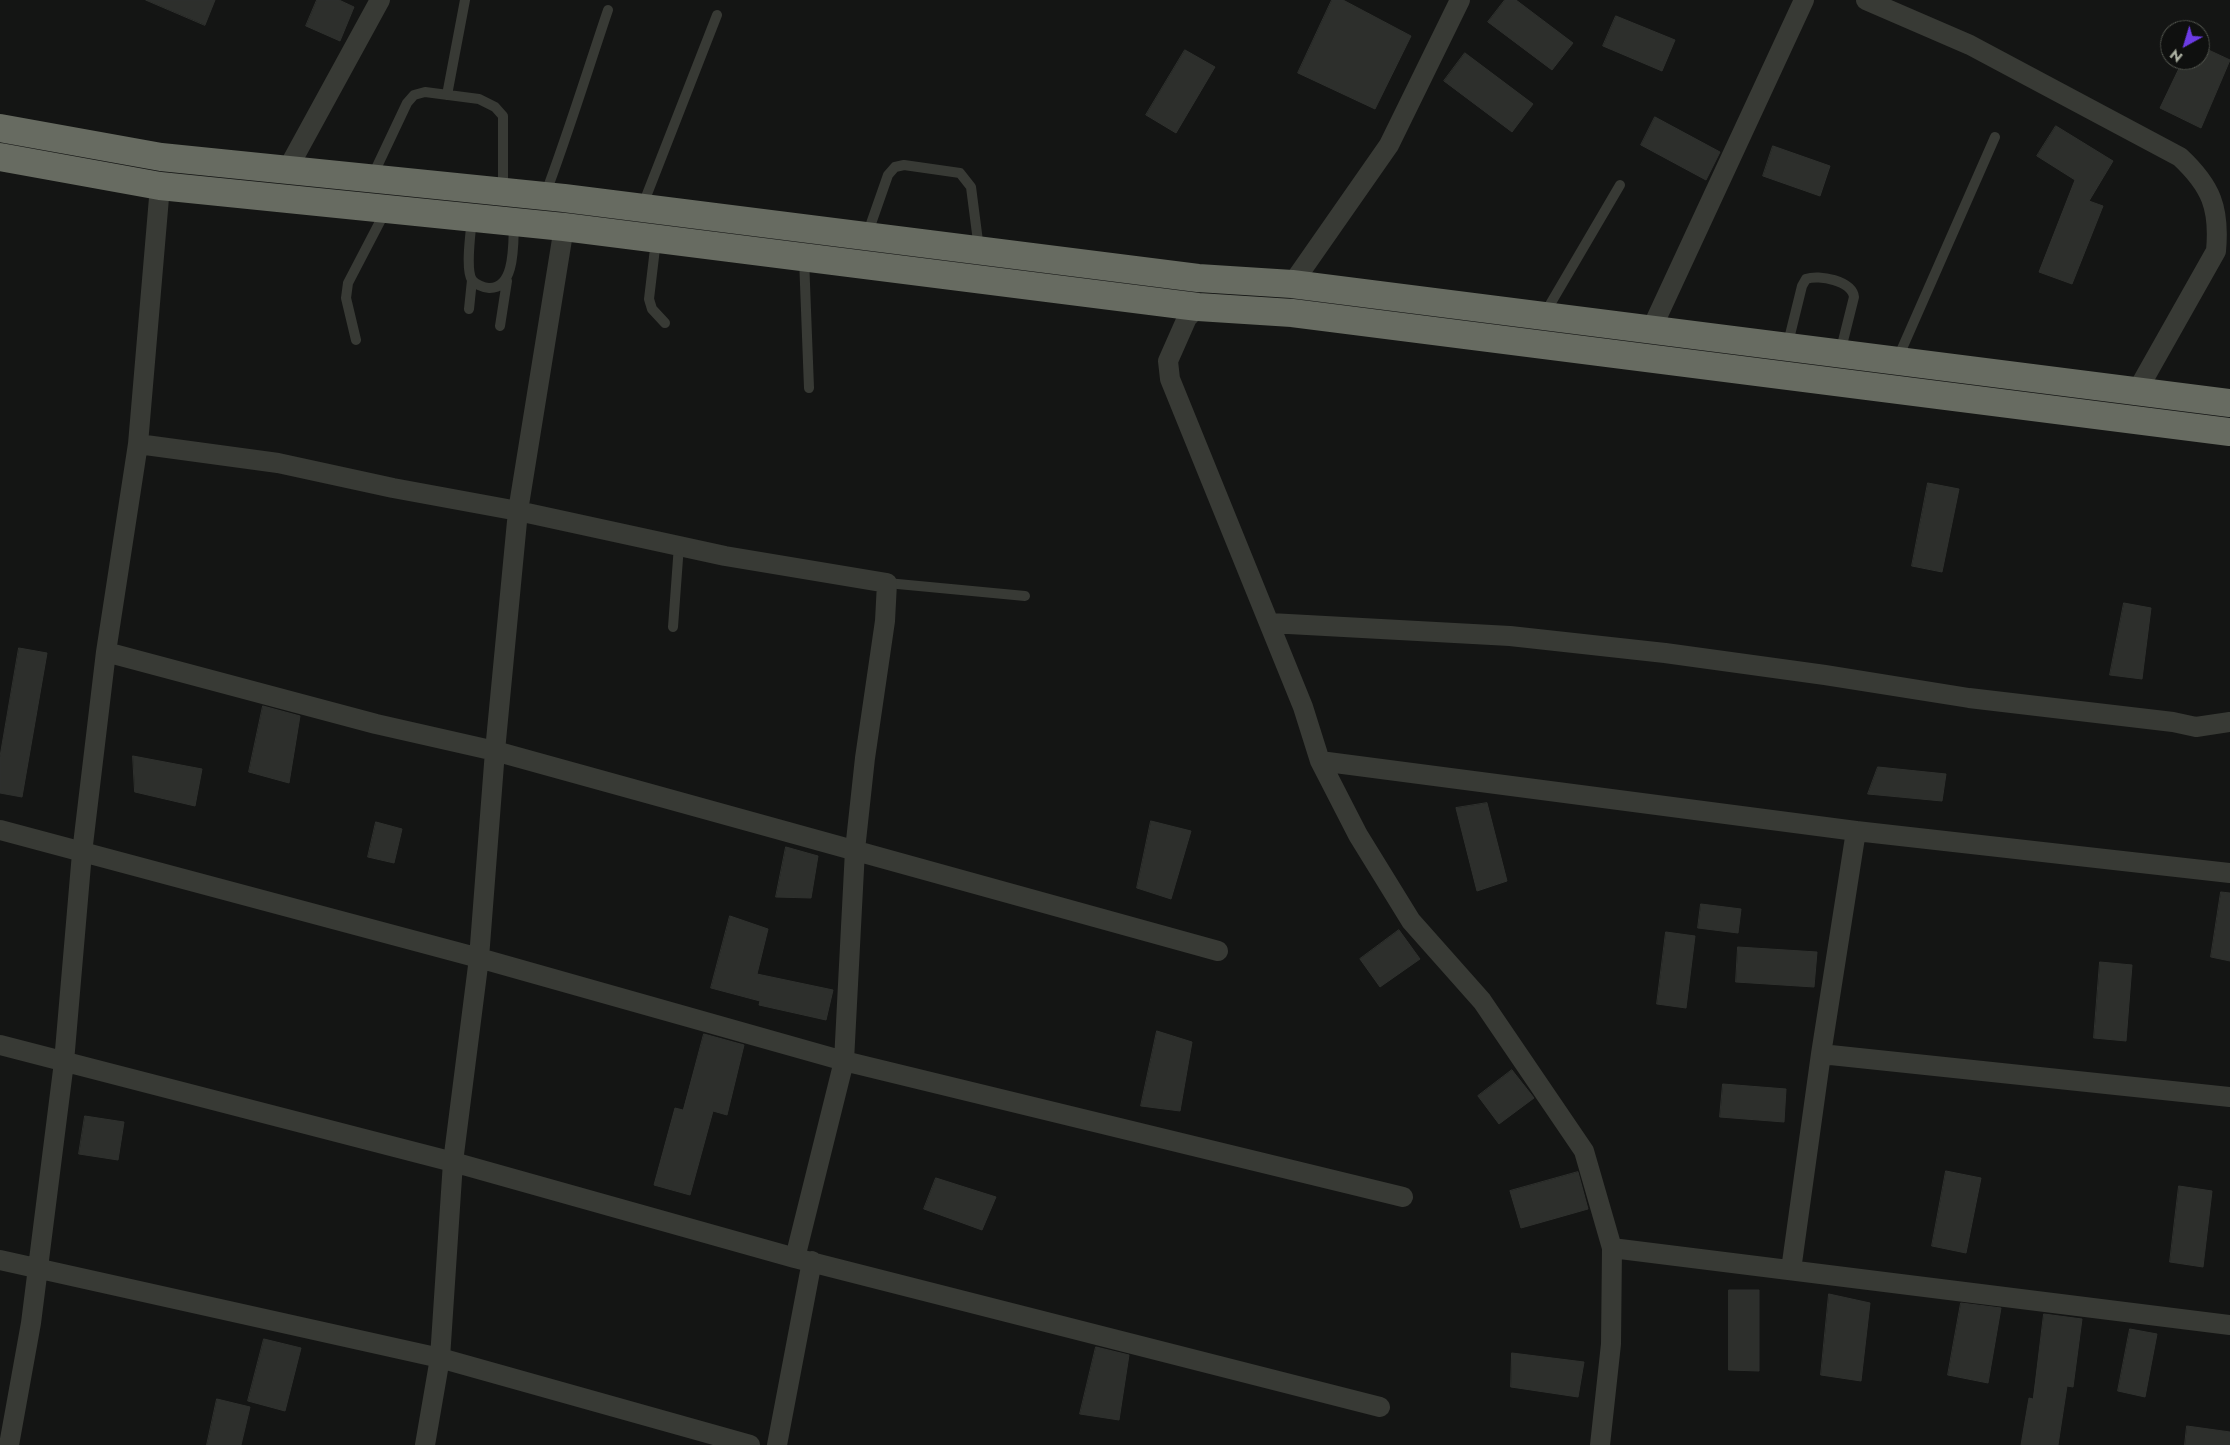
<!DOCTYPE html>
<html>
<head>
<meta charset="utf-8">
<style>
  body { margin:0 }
  #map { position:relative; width:2230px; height:1445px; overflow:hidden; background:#141514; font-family:Jost,sans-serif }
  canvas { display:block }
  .north { position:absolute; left:2160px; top:20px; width:50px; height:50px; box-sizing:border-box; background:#0f100f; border:1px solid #4f524b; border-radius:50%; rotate:219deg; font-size:14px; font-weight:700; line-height:20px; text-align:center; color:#b0b5a6 }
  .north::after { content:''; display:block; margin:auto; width:18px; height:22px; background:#6c3be5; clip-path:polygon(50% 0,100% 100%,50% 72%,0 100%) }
</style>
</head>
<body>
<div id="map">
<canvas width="2230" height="1445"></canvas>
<div class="north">N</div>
</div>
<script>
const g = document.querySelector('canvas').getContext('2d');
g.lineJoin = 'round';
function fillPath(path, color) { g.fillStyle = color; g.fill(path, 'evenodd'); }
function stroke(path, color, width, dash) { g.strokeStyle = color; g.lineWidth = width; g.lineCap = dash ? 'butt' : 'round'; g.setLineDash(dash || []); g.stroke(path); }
const building = new Path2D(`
  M 146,0 L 215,0 L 205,25 Z
  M 317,0 L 339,0 L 354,7 L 340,41 L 306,26 Z
  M 1332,0 L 1343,0 L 1411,36 L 1375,109 L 1298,73 Z
  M 1505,0 L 1516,0 L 1573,43 L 1552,70 L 1488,22 Z
  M 1616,16 L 1675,40 L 1662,71 L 1603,46 Z
  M 2200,46 L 2230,60 L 2201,128 L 2160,108 L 2183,60 L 2200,60 Z
  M 1185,50 L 1215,67 L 1176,133 L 1146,115 Z
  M 1465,53 L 1533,104 L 1512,132 L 1444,81 Z
  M 1655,117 L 1720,152 L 1706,180 L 1641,145 Z
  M 2056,126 L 2113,161 L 2089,201 L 2103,206 L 2072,284 L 2039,272 L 2075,180 L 2037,156 Z
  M 1773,146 L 1830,166 L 1820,196 L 1763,176 Z
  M 1928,483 L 1959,489 L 1942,572 L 1912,566 Z
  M 2124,603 L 2151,608 L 2142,679 L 2110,675 Z
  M 19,648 L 47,653 L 22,797 L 0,793 L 0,757 Z
  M 263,706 L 300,716 L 289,783 L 249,772 Z
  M 133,756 L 202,769 L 195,806 L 135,792 Z
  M 1878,767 L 1946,774 L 1942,801 L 1868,794 Z
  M 1487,803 L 1507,881 L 1477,891 L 1456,808 Z
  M 1151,821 L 1191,831 L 1171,899 L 1137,888 Z
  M 376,822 L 402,829 L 394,863 L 368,857 Z
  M 786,847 L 818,856 L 811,898 L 776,897 Z
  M 2221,892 L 2230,893 L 2230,961 L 2211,957 Z
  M 1701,904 L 1741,909 L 1738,933 L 1698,928 Z
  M 730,916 L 768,929 L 757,974 L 833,990 L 826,1020 L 759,1005 L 760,1001 L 711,988 Z
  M 1399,930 L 1420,959 L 1380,987 L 1360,959 Z
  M 1666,932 L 1695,936 L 1686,1008 L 1657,1004 Z
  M 1738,947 L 1817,952 L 1814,987 L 1736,982 Z
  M 2100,962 L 2132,965 L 2126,1041 L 2094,1038 Z
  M 1157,1031 L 1192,1042 L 1180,1111 L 1141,1106 Z
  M 704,1034 L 744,1045 L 727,1115 L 713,1111 L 690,1195 L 654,1185 L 675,1108 L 683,1110 Z
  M 1512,1070 L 1534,1098 L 1499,1124 L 1478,1096 Z
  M 1723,1084 L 1786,1089 L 1784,1122 L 1720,1117 Z
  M 85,1116 L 124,1122 L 118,1160 L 79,1154 Z
  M 1946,1171 L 1981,1178 L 1966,1253 L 1932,1246 Z
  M 1578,1172 L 1588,1209 L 1521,1228 L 1510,1191 Z
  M 936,1178 L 996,1197 L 982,1230 L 924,1209 Z
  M 2179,1186 L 2212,1191 L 2203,1267 L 2170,1262 Z
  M 1729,1290 L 1759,1290 L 1759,1371 L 1729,1370 Z
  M 1829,1294 L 1870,1303 L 1861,1381 L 1821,1375 Z
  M 1961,1303 L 2001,1308 L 1988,1383 L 1948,1375 Z
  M 2044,1314 L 2082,1319 L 2073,1387 L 2067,1386 L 2058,1445 L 2021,1445 L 2029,1398 L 2033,1399 Z
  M 2130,1329 L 2157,1334 L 2145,1397 L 2118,1391 Z
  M 264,1339 L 301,1348 L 285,1411 L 248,1401 Z
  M 1096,1347 L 1129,1355 L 1119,1420 L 1080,1414 Z
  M 1512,1353 L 1584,1362 L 1578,1397 L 1511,1387 Z
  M 217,1399 L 250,1407 L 241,1445 L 207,1445 Z
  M 2187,1426 L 2230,1432 L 2230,1445 L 2185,1445 Z`);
fillPath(building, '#2d2f2c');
stroke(building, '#2f312e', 1);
stroke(new Path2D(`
  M 447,95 L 465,0
  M 372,177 L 407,103 L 414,95 L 425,92 L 479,99 L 495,107 L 503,116 L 503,191
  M 545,195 C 568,134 587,72 608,10
  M 642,207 L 717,15
  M 472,218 C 471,231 465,269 472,280 C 475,284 484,288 489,288 C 516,289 513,242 514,223
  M 867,235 L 888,175 L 895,167 L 904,165 L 960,173 L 971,187 L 979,249
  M 656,240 L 649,299 L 652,309 L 665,323
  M 804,258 L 809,388
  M 469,309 L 472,280
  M 1545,313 L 1620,185
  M 500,326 L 507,281
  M 356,340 L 346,298 L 348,283 L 385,212
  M 1787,347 L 1802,286 L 1806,279 C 1819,274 1852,281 1854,297 L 1840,353
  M 1897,360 L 1995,137
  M 887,583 L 1025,596
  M 673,627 L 679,545`), '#383a35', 10);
stroke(new Path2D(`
  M 1866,0 L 1970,45 L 2180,157 C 2211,186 2220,208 2216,251 L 2137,391
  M 287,170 L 380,0
  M 1292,284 L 1389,145 L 1460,0
  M 1198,307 L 1187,318 L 1168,361 L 1170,379 L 1303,707 L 1320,761 L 1358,835 L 1411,921 L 1482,1001 L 1584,1151 L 1612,1248 L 1611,1344 L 1600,1445
  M 1651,330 L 1804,0
  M 138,444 L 278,463 L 393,488 L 518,511 L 725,556 L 887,583 L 885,621 L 865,758 L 855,850 L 844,1061 L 795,1258
  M 1270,623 L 1510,636 L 1665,653 L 1825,675 L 1969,698 L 2173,722 L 2196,727 L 2230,722
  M 106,652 L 376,724 L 495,751 L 1218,951
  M 1320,761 L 1856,831 L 2230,873
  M 0,830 L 479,958 L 844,1061 L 1403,1197
  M 0,1045 L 453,1162 L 795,1258 L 1380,1407
  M 1821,1054 L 2230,1097
  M 1612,1248 L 2230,1325
  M 0,1260 L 440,1358 L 750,1445
  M 1791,1270 L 1821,1054 L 1856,831
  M 9,1445 L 31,1323 L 64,1062 L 82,853 L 106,652 L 138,444 L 160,186
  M 425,1445 L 440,1358 L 453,1162 L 479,958 L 495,751 L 518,511 L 564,227
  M 777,1445 L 812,1261`), '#383a35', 20);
stroke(new Path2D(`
  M 0,128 L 161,157 L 564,198 L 1198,278 L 1292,284 L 2230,403
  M 0,157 L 160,186 L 564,227 L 1198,307 L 1292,313 L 2230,432`), '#676b61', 28);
</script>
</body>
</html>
